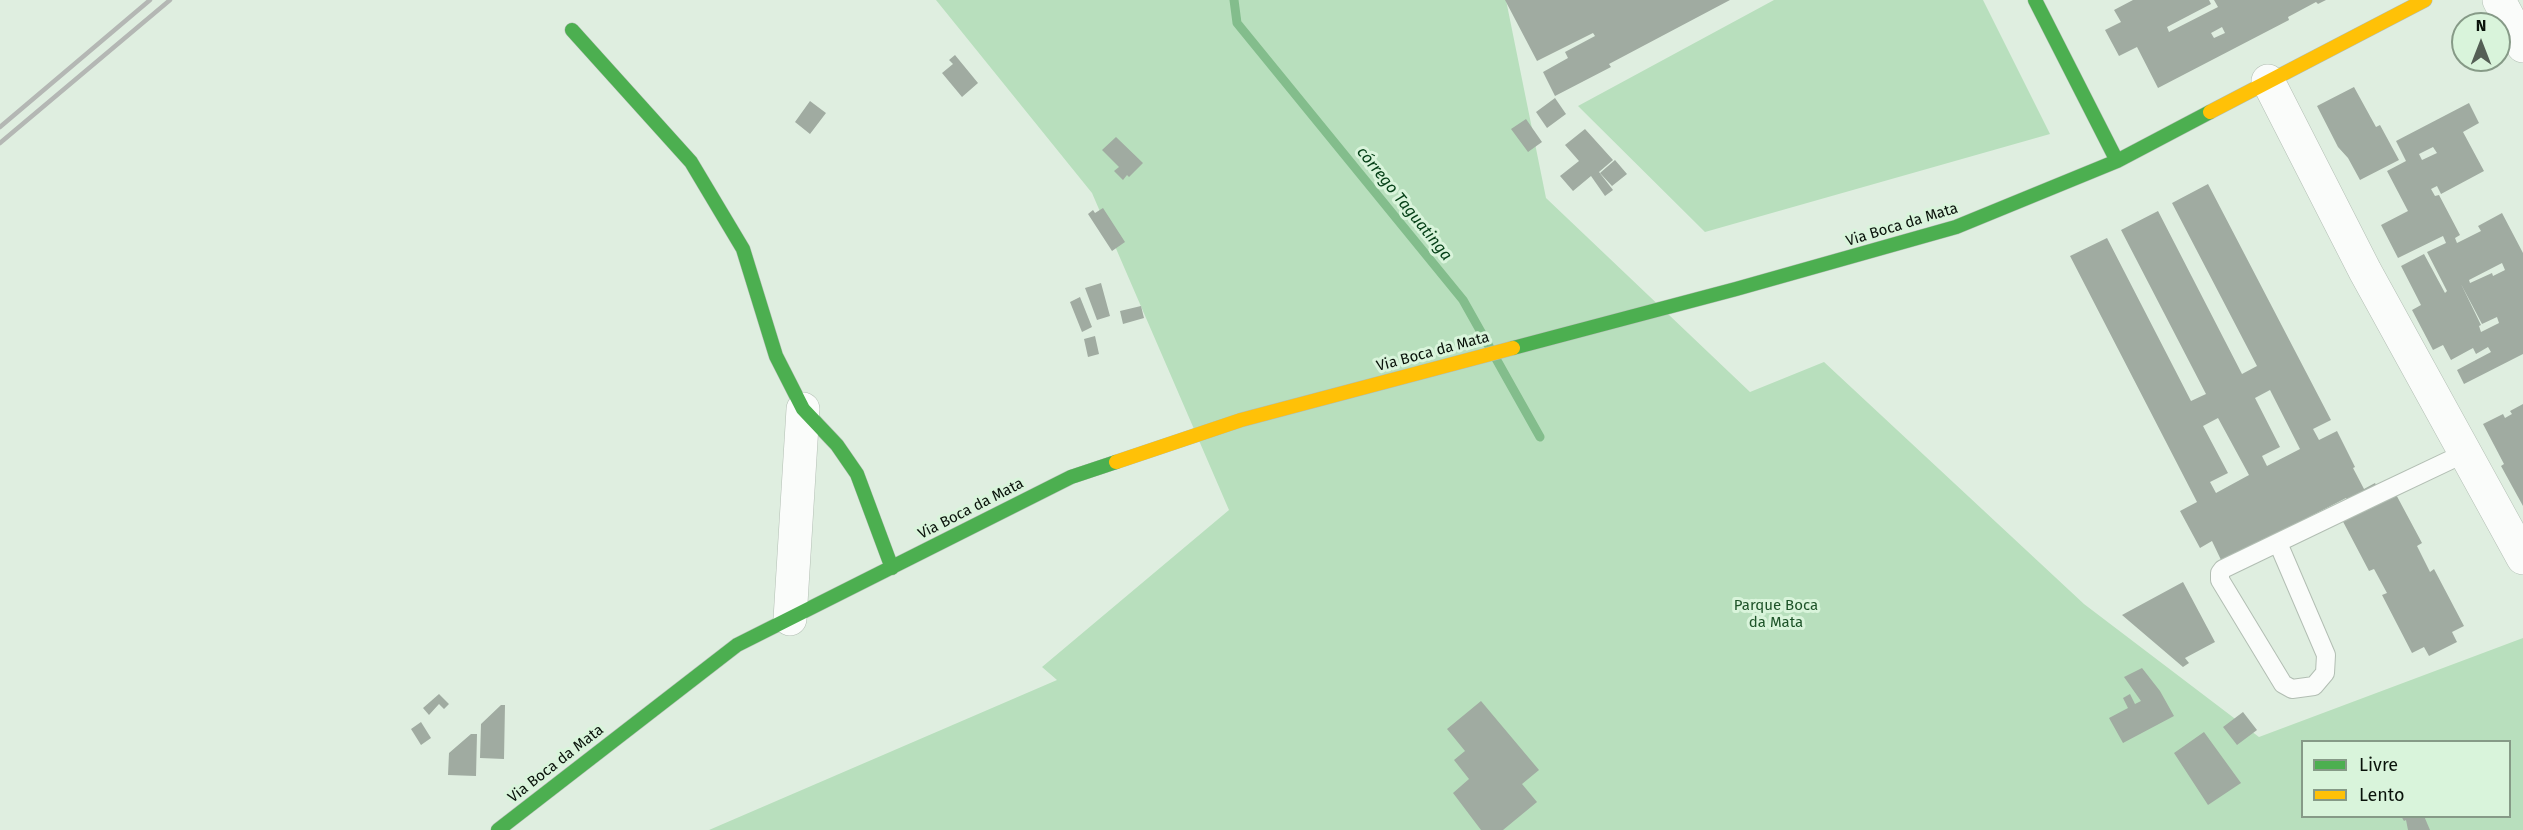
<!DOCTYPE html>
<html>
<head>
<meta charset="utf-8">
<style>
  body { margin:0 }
  #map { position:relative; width:2523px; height:830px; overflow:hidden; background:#dfeee0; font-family:"Fira Sans",sans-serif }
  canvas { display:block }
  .legend { position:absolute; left:2301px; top:740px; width:210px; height:78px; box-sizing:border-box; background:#d9f4db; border:2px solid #869a87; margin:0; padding:8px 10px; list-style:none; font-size:18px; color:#09120a }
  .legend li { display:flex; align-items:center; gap:12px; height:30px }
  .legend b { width:30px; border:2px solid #869a87 }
  .north { position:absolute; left:2451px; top:12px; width:60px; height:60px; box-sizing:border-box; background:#d9f4db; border:2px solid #869a87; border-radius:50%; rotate:0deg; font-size:16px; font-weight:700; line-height:24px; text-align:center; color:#09120a }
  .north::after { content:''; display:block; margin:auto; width:21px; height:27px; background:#545f55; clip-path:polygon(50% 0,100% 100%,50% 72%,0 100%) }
</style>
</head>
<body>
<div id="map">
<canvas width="2523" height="830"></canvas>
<ul class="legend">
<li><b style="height:8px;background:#4caf50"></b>Livre</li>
<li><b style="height:8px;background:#ffc107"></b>Lento</li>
</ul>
<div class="north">N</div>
</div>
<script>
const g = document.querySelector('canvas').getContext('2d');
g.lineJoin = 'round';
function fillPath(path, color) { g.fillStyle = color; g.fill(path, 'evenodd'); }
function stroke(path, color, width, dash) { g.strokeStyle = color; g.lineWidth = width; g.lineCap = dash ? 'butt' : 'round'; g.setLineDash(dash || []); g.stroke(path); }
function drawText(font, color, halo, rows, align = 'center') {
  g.font = font + ' "Fira Sans",sans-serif'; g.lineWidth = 6; g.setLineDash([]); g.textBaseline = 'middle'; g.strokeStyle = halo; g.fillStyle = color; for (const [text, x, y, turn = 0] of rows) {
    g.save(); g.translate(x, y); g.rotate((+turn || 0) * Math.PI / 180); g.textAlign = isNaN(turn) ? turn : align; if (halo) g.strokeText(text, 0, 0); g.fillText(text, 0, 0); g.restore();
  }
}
fillPath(new Path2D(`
  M 936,0 L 1506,0 L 1546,198 L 1750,392 L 1824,362 L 2084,604 L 2259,737 L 2523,638 L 2523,830 L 709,830 L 1057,680 L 1042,667 L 1229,510 L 1092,193 ZM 2302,742 L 2510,742 L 2510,816 L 2302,816 Z
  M 1774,0 L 1983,0 L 2050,134 L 1705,232 L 1578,106 Z`), '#b8dfbd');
stroke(new Path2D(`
  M 1234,0 L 1237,23 L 1463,300 L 1540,437`), '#83bd8c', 9);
fillPath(new Path2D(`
  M 1505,0 L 1730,0 L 1609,64 L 1611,67 L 1555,96 L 1543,72 L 1568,58 L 1565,52 L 1595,36 L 1593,33 L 1537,61 Z
  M 2133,0 L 2209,0 L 2211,4 L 2167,27 L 2169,32 L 2218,7 L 2214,0 L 2326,0 L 2318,4 L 2316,2 L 2288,17 L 2289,20 L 2158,88 L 2137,47 L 2119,56 L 2105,30 L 2121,22 L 2114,10 ZM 2222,27 L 2225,33 L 2214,38 L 2211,33 Z
  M 955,55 L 978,83 L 962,97 L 942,73 L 953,64 L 949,60 Z
  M 2354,87 L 2376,127 L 2380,125 L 2399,160 L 2360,180 L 2348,158 L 2338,147 L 2317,106 Z
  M 1555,98 L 1566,114 L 1547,128 L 1536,112 Z
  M 810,101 L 826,113 L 810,134 L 795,122 Z
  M 2469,103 L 2479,123 L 2463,132 L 2484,171 L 2441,194 L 2437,186 L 2431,189 L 2435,196 L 2439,195 L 2460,235 L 2455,238 L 2457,243 L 2481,231 L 2478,226 L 2502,213 L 2523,253 L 2523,354 L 2464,384 L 2457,370 L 2491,352 L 2488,347 L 2476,354 L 2473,348 L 2451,360 L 2443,345 L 2433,350 L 2412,310 L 2421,305 L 2401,266 L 2424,254 L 2445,293 L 2447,291 L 2427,252 L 2446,243 L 2443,236 L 2398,258 L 2381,225 L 2408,211 L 2387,171 L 2406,161 L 2396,141 ZM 2433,147 L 2437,153 L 2422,160 L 2419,154 ZM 2502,263 L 2505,270 L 2493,276 L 2492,273 L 2470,283 L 2469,280 ZM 2461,284 L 2482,324 L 2497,317 L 2499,323 L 2481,332 L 2479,326 L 2481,325 Z
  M 1526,119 L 1542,142 L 1528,152 L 1511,129 Z
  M 1585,129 L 1613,160 L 1599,172 L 1613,190 L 1605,196 L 1591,176 L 1573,191 L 1560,176 L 1579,161 L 1565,145 Z
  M 1116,137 L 1143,163 L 1129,177 L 1127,175 L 1123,180 L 1114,171 L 1119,167 L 1102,150 Z
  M 1615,160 L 1627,174 L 1612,186 L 1600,173 Z
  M 2208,184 L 2331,420 L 2313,429 L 2319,440 L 2337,431 L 2355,467 L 2353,468 L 2364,489 L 2375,483 L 2380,493 L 2392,487 L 2422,543 L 2417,546 L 2430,572 L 2434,569 L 2464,626 L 2452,632 L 2457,642 L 2429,656 L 2424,647 L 2412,653 L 2382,595 L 2387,593 L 2374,569 L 2369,571 L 2339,514 L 2352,508 L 2346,498 L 2222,562 L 2212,541 L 2200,548 L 2180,511 L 2197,502 L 2070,256 L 2107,238 L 2191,401 L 2206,394 L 2121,230 L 2158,211 L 2242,374 L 2257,366 L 2172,203 ZM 2270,390 L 2300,449 L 2267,466 L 2262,456 L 2280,447 L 2255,398 ZM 2218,418 L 2249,475 L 2216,493 L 2210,482 L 2228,473 L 2203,426 Z
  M 1103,208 L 1125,242 L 1112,251 L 1088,214 L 1093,210 L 1095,213 Z
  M 1101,283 L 1110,316 L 1097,320 L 1085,288 Z
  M 1080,297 L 1092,327 L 1082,332 L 1070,302 Z
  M 1141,306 L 1144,318 L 1123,324 L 1120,311 Z
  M 1095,336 L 1099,354 L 1088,357 L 1084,339 Z
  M 2523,404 L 2523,506 L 2501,466 L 2504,464 L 2483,424 L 2503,414 L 2505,418 L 2512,414 L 2510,411 Z
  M 2183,582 L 2215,642 L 2185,658 L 2189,663 L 2183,667 L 2122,615 Z
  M 2142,668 L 2160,691 L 2174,716 L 2123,743 L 2109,718 L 2128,708 L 2123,698 L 2130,694 L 2135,704 L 2141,701 L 2124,677 Z
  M 439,694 L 449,704 L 444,709 L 439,704 L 429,715 L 423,708 Z
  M 1481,701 L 1539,770 L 1522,784 L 1537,802 L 1503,830 L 1481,830 L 1453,793 L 1469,779 L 1454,760 L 1465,751 L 1447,729 Z
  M 501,705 L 505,705 L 504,759 L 480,758 L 481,724 Z
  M 2243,712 L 2257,730 L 2237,745 L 2223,727 Z
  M 421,722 L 431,738 L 421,745 L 411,729 Z
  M 2204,732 L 2241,783 L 2208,805 L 2174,753 Z
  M 471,734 L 477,734 L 476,776 L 448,775 L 449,753 Z
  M 2401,816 L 2424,816 L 2430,830 L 2408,830 L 2406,820 L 2404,821 Z`), '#a0aba1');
const lane = new Path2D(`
  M 2278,543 L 2326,655 L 2325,673 L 2314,686 L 2292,689 L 2283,684 L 2220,580 L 2220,573 L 2223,569 C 2304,530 2384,491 2465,453`);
const street = new Path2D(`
  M 2499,0 L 2523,46
  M 2268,81 L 2365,271 L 2523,558
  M 790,619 L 803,409`);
const fast = new Path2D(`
  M 2035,0 L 2117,161
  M 572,30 L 691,162 L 743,249 L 776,356 L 803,409 L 837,445 L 857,474 L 892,568
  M 1513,348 L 1736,289 L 1956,227 L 2117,161 L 2210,112
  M 498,830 L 737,645 L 1071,477 L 1116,462`);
const slow = new Path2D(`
  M 2210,112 L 2425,0
  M 1116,462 L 1241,420 L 1513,348`);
stroke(lane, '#b2beb3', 20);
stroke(street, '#b2beb3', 34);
stroke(fast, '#b2beb3', 15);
stroke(slow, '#b2beb3', 15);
stroke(lane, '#fafcfa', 18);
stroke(street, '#fafcfa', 33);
stroke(fast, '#4caf50', 14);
stroke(slow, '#ffc107', 14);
stroke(new Path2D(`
  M 0,127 L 150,0
  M 0,143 L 170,0`), '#b4b7b4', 4.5);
drawText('15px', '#09120a', '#d9f4db', [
  ["Via Boca da Mata",1902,225,-17],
  ["Via Boca da Mata",1433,352,-15],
  ["Via Boca da Mata",971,509,-27],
  ["Via Boca da Mata",556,764,-38]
]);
drawText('15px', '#1d5328', '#d9f4db', [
  ["Parque Boca",1776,606],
  ["da Mata",1776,623]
]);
drawText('italic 16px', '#054017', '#d9f4db', [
  ["córrego Taguatinga",1404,204,51]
]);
</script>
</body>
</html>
